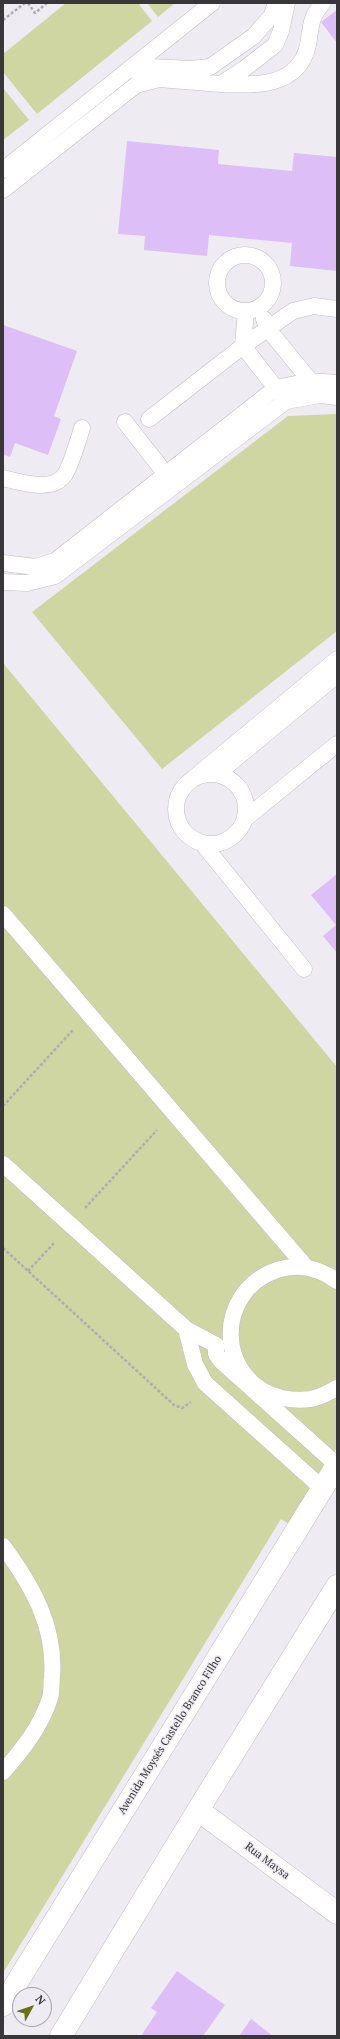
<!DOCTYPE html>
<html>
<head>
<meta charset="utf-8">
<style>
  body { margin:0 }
  #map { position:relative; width:340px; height:2039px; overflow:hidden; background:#efebf2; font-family:"PT Serif",serif }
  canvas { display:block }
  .frame { position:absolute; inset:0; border:4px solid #383639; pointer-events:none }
  .north { position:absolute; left:12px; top:1987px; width:40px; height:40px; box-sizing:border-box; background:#efebf2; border:1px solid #a6a3a8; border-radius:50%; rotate:50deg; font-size:11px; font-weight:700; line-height:16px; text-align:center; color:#383639 }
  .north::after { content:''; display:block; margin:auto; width:14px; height:18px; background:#697016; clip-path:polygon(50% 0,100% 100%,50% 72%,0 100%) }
</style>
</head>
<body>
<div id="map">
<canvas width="340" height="2039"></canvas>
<div class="frame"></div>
<div class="north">N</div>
</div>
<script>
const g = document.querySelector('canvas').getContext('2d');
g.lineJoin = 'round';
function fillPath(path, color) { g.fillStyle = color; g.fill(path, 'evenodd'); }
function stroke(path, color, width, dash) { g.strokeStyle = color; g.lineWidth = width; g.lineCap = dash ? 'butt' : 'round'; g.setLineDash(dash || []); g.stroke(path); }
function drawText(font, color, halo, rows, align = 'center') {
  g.font = font + ' "PT Serif",serif'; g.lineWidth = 3; g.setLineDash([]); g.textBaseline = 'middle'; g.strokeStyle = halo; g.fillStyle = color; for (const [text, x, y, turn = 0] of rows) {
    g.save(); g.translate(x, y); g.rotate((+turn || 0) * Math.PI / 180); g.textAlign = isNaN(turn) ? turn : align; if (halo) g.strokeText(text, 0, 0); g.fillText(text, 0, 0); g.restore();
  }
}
fillPath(new Path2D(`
  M 66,3 L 138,3 L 152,21 L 37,114 L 3,72 L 3,54 Z
  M 147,3 L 175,3 L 158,17 Z
  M 3,88 L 29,120 L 3,140 Z
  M 337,414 L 337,631 L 162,769 L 32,612 L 288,416 Z
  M 3,663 L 337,1067 L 337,1447 L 292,1526 L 281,1519 L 3,1973 Z`), '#cfd6a1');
fillPath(new Path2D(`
  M 337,10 L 337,43 L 321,22 Z
  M 127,141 L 219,150 L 218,164 L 292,171 L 294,153 L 337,157 L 337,271 L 290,266 L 292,243 L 209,235 L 207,256 L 144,250 L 145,236 L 118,234 Z
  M 3,325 L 77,351 L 54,416 L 61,419 L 48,455 L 15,443 L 10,457 L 3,454 Z
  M 337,874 L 337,953 L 323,936 L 336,925 L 311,895 Z
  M 177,1971 L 225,2005 L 203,2036 L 141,2036 L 157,2012 L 151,2008 Z
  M 251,2019 L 273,2036 L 239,2036 Z`), '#ddbef6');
const service = new Path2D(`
  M 129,70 L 150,67 L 191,69 L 210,67 L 254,36 L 272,15 L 276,3
  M 221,84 C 255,86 299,87 308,45 C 311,27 310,17 323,3
  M 3,170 L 212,3
  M 3,190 L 136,85 L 159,79 L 221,84 L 244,69 L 275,45 L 281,31 L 287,3
  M217 283a28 28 0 1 1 56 0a28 28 0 1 1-56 0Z
  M 246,311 L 243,346 L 282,396
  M 264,319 L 268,329 L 316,388
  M 149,419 L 243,346 L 293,311 L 314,306 L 337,309
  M 125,422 L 172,482
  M 3,478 C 19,482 50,492 63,477 C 69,471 79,438 82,428
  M 3,563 L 36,567 L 55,561 L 276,388 L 310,381 L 337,383
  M 3,582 L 27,583 L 55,576 L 286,401 L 320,395 L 337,397
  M 217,774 L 337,675
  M176 809a35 35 0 1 1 70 0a35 35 0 1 1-70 0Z
  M 195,777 L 337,659
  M 246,818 L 337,744
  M 202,843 L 304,969
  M 3,914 L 306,1267
  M 3,1164 L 186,1329 L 216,1345 L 216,1354 L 221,1361 L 337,1465
  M 337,1281 C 319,1268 298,1263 277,1270 C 213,1292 216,1382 282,1398 C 293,1400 307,1401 318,1397 C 324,1395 331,1391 337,1388
  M 186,1329 L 195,1364 L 205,1383 L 322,1488
  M 3,1546 C 32,1585 56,1627 52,1677 C 51,1684 52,1692 50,1698 C 41,1727 22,1750 3,1772`);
const minor = new Path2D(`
  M 198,1810 L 337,1913
  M 3,2005 L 337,1465
  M 61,2036 L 198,1810 L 337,1586`);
stroke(service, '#c0bcc3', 17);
stroke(minor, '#c0bcc3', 23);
stroke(new Path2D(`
  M 28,3 L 35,13 L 47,3
  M 3,20 L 25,3
  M 3,1106 L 73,1030
  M 85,1208 L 157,1130
  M 3,1248 L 174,1405 L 182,1408 L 191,1402
  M 28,1271 L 55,1242`), '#afacb1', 2.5, [3, 2]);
stroke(service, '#fff', 16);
stroke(minor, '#fff', 22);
drawText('11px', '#383639', '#efebf2', [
  ["Avenida Moysés Castello Branco Filho",170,1735,-58],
  ["Rua Maysa",267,1861,37]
]);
</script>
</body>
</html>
